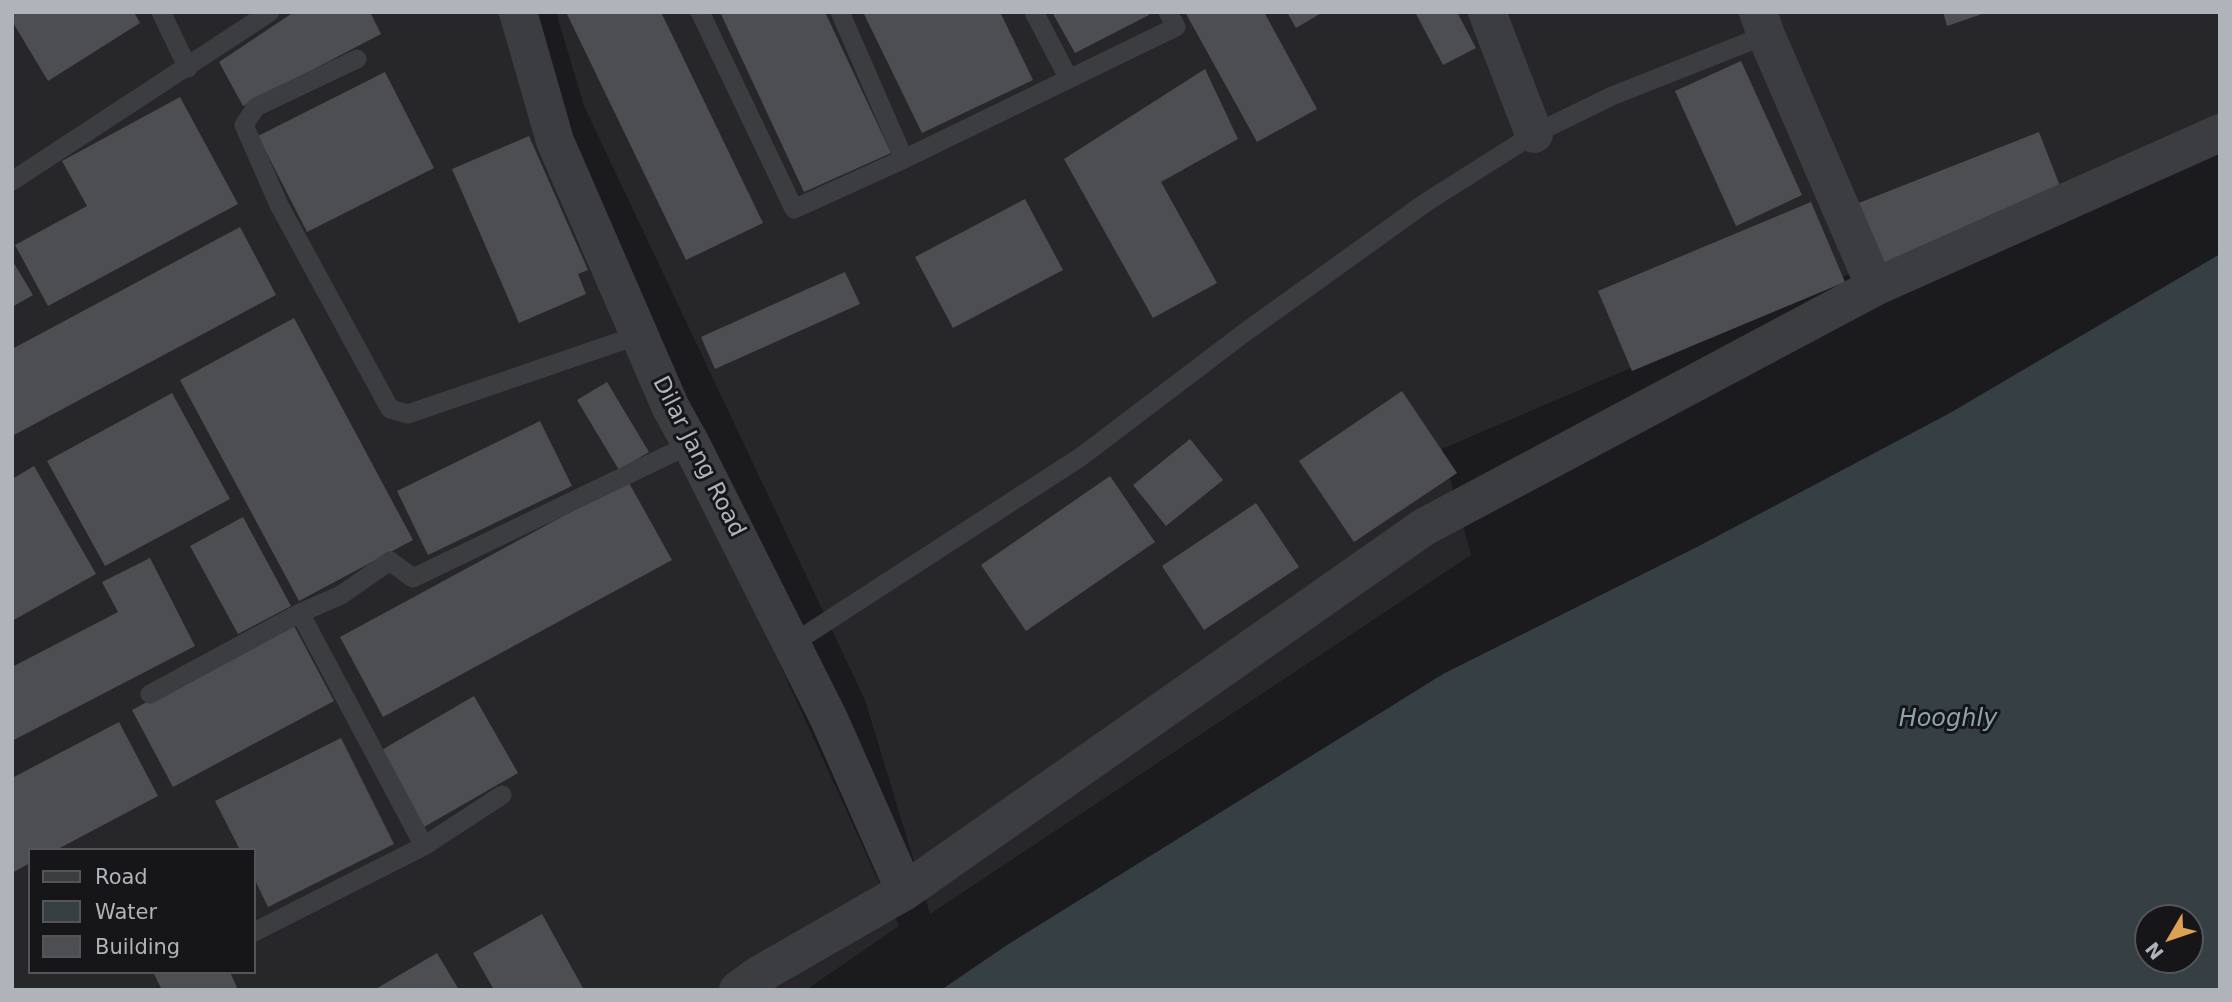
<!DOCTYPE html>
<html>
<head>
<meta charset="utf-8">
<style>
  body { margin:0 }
  #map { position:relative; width:2232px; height:1002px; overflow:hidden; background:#1b1b1d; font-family:"DejaVu Sans",sans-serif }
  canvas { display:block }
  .frame { position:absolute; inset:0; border:14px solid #afb3ba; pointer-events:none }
  .legend { position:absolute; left:28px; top:848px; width:228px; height:126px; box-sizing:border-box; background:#161618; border:2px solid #535559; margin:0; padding:9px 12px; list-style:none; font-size:21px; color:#afb3ba }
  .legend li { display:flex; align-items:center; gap:14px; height:35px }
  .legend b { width:35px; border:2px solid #535559 }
  .north { position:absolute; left:2134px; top:904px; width:70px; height:70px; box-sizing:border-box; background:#161618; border:2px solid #535559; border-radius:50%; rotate:231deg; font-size:19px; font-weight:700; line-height:28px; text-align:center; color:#afb3ba }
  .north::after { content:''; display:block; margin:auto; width:24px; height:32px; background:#dda153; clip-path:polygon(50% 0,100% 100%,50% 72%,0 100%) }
</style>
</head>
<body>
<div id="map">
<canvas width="2232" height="1002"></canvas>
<div class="frame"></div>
<ul class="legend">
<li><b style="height:9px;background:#3c3d41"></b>Road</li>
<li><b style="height:19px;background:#363f44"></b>Water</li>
<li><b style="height:19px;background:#4d4e51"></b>Building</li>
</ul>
<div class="north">N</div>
</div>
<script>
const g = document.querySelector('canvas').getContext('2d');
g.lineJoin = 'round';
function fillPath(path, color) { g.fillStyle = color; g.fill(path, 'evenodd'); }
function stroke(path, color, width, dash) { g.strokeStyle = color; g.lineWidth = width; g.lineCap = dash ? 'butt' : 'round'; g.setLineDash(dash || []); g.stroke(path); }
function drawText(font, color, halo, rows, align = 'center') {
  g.font = font + ' "DejaVu Sans",sans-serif'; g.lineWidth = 6; g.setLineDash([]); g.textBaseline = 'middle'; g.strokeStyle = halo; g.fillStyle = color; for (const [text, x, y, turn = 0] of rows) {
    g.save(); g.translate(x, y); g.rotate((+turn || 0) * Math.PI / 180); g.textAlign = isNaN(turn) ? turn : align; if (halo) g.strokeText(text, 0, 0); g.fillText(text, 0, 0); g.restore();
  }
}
fillPath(new Path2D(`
  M 12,12 L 505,12 L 766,634 L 899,926 L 806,990 L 12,990 ZM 30,850 L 254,850 L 254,972 L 30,972 Z
  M 556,12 L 2220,12 L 2220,115 L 1442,449 L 1471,555 L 930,914 L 865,700 L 584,106 Z`), '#272729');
fillPath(new Path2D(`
  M 2220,254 L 2220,990 L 941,990 L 1007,945 L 1443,674 L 1697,547 L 1950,413 ZM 2148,918 L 2190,918 L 2190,960 L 2148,960 Z`), '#363f44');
fillPath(new Path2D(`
  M 12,12 L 134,12 L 140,23 L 48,81 L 12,21 Z
  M 294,12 L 370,12 L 381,34 L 243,106 L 219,62 Z
  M 566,12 L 661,12 L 763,223 L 686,260 Z
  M 720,12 L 825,12 L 891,153 L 804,192 Z
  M 863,12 L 1000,12 L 1033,80 L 922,133 Z
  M 1052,12 L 1148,12 L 1149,15 L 1075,53 Z
  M 1185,12 L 1264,12 L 1317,109 L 1257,142 Z
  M 1287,12 L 1323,12 L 1296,28 Z
  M 1415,12 L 1457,12 L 1476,48 L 1443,65 Z
  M 1943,12 L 1985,12 L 1985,13 L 1947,26 Z
  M 1741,61 L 1802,195 L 1736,226 L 1675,91 Z
  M 1205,69 L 1238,139 L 1161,182 L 1217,283 L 1153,318 L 1064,159 Z
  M 385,72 L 434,168 L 307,232 L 258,136 Z
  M 180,97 L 238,204 L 48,306 L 15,245 L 87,206 L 62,161 Z
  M 2039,132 L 2065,199 L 1878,273 L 1851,206 Z
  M 529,136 L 588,270 L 578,274 L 586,294 L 519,323 L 452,169 Z
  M 1025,199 L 1063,270 L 953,328 L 915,257 Z
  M 1811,202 L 1845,282 L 1632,371 L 1598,291 Z
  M 240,227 L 276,295 L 12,436 L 12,349 Z
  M 12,260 L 33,295 L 12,307 Z
  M 845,272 L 860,304 L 715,369 L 701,337 Z
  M 294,318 L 413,540 L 299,601 L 180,380 Z
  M 607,382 L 649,452 L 619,470 L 577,400 Z
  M 1402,391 L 1457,473 L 1354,542 L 1299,461 Z
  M 172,393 L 230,499 L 105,566 L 47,461 Z
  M 540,421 L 572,486 L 428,555 L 397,491 Z
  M 1190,439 L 1223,480 L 1166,526 L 1133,485 Z
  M 34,466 L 96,574 L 12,621 L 12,479 Z
  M 1110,476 L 1155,542 L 1026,631 L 981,565 Z
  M 628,481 L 672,560 L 383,717 L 340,637 Z
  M 1256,503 L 1299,567 L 1204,630 L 1162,566 Z
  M 243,517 L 291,606 L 238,634 L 190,546 Z
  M 150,558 L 195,646 L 12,741 L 12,667 L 118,612 L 102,582 Z
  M 293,624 L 334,701 L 173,787 L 132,710 Z
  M 474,696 L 518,773 L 424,827 L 380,751 Z
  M 119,722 L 158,796 L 56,850 L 30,850 L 30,863 L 12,873 L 12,778 Z
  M 341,738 L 394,844 L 268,907 L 254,878 L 254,850 L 240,850 L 215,801 Z
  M 542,914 L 584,990 L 494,990 L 473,953 Z
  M 437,953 L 459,990 L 374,990 Z
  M 157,972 L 230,972 L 238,990 L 162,990 L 154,974 Z`), '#4d4e51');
stroke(new Path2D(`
  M 161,12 L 188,68
  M 700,12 L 794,209 L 904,159 L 1176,27 L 1168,12
  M 840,12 L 904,159
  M 1034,12 L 1069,79
  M 357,59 L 256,107 L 244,125 L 279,205 L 390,409 L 408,414 L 639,335
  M 12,181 L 270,12
  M 300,613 L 424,846
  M 792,644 L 1082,456 L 1244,333 L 1428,201 L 1534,134 L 1612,96 L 1766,35
  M 150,694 L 300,613 L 341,595 L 390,561 L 413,578 L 691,444
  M 254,932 L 424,846 L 502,795`), '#3c3d41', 19);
stroke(new Path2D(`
  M 518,12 L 555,141 L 671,408 L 691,444 L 829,719 L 905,891
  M 1487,12 L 1534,134
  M 1758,12 L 1766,35 L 1875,287
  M 738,990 L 757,976 L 905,891 L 1424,527 L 1875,287 L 2220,133`), '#3c3d41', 38);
drawText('23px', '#afb3ba', '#161618', [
  ["Dilar Jang Road",698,457,63]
]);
drawText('italic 24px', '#8ba2b0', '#161618', [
  ["Hooghly",1948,720]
]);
</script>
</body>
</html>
